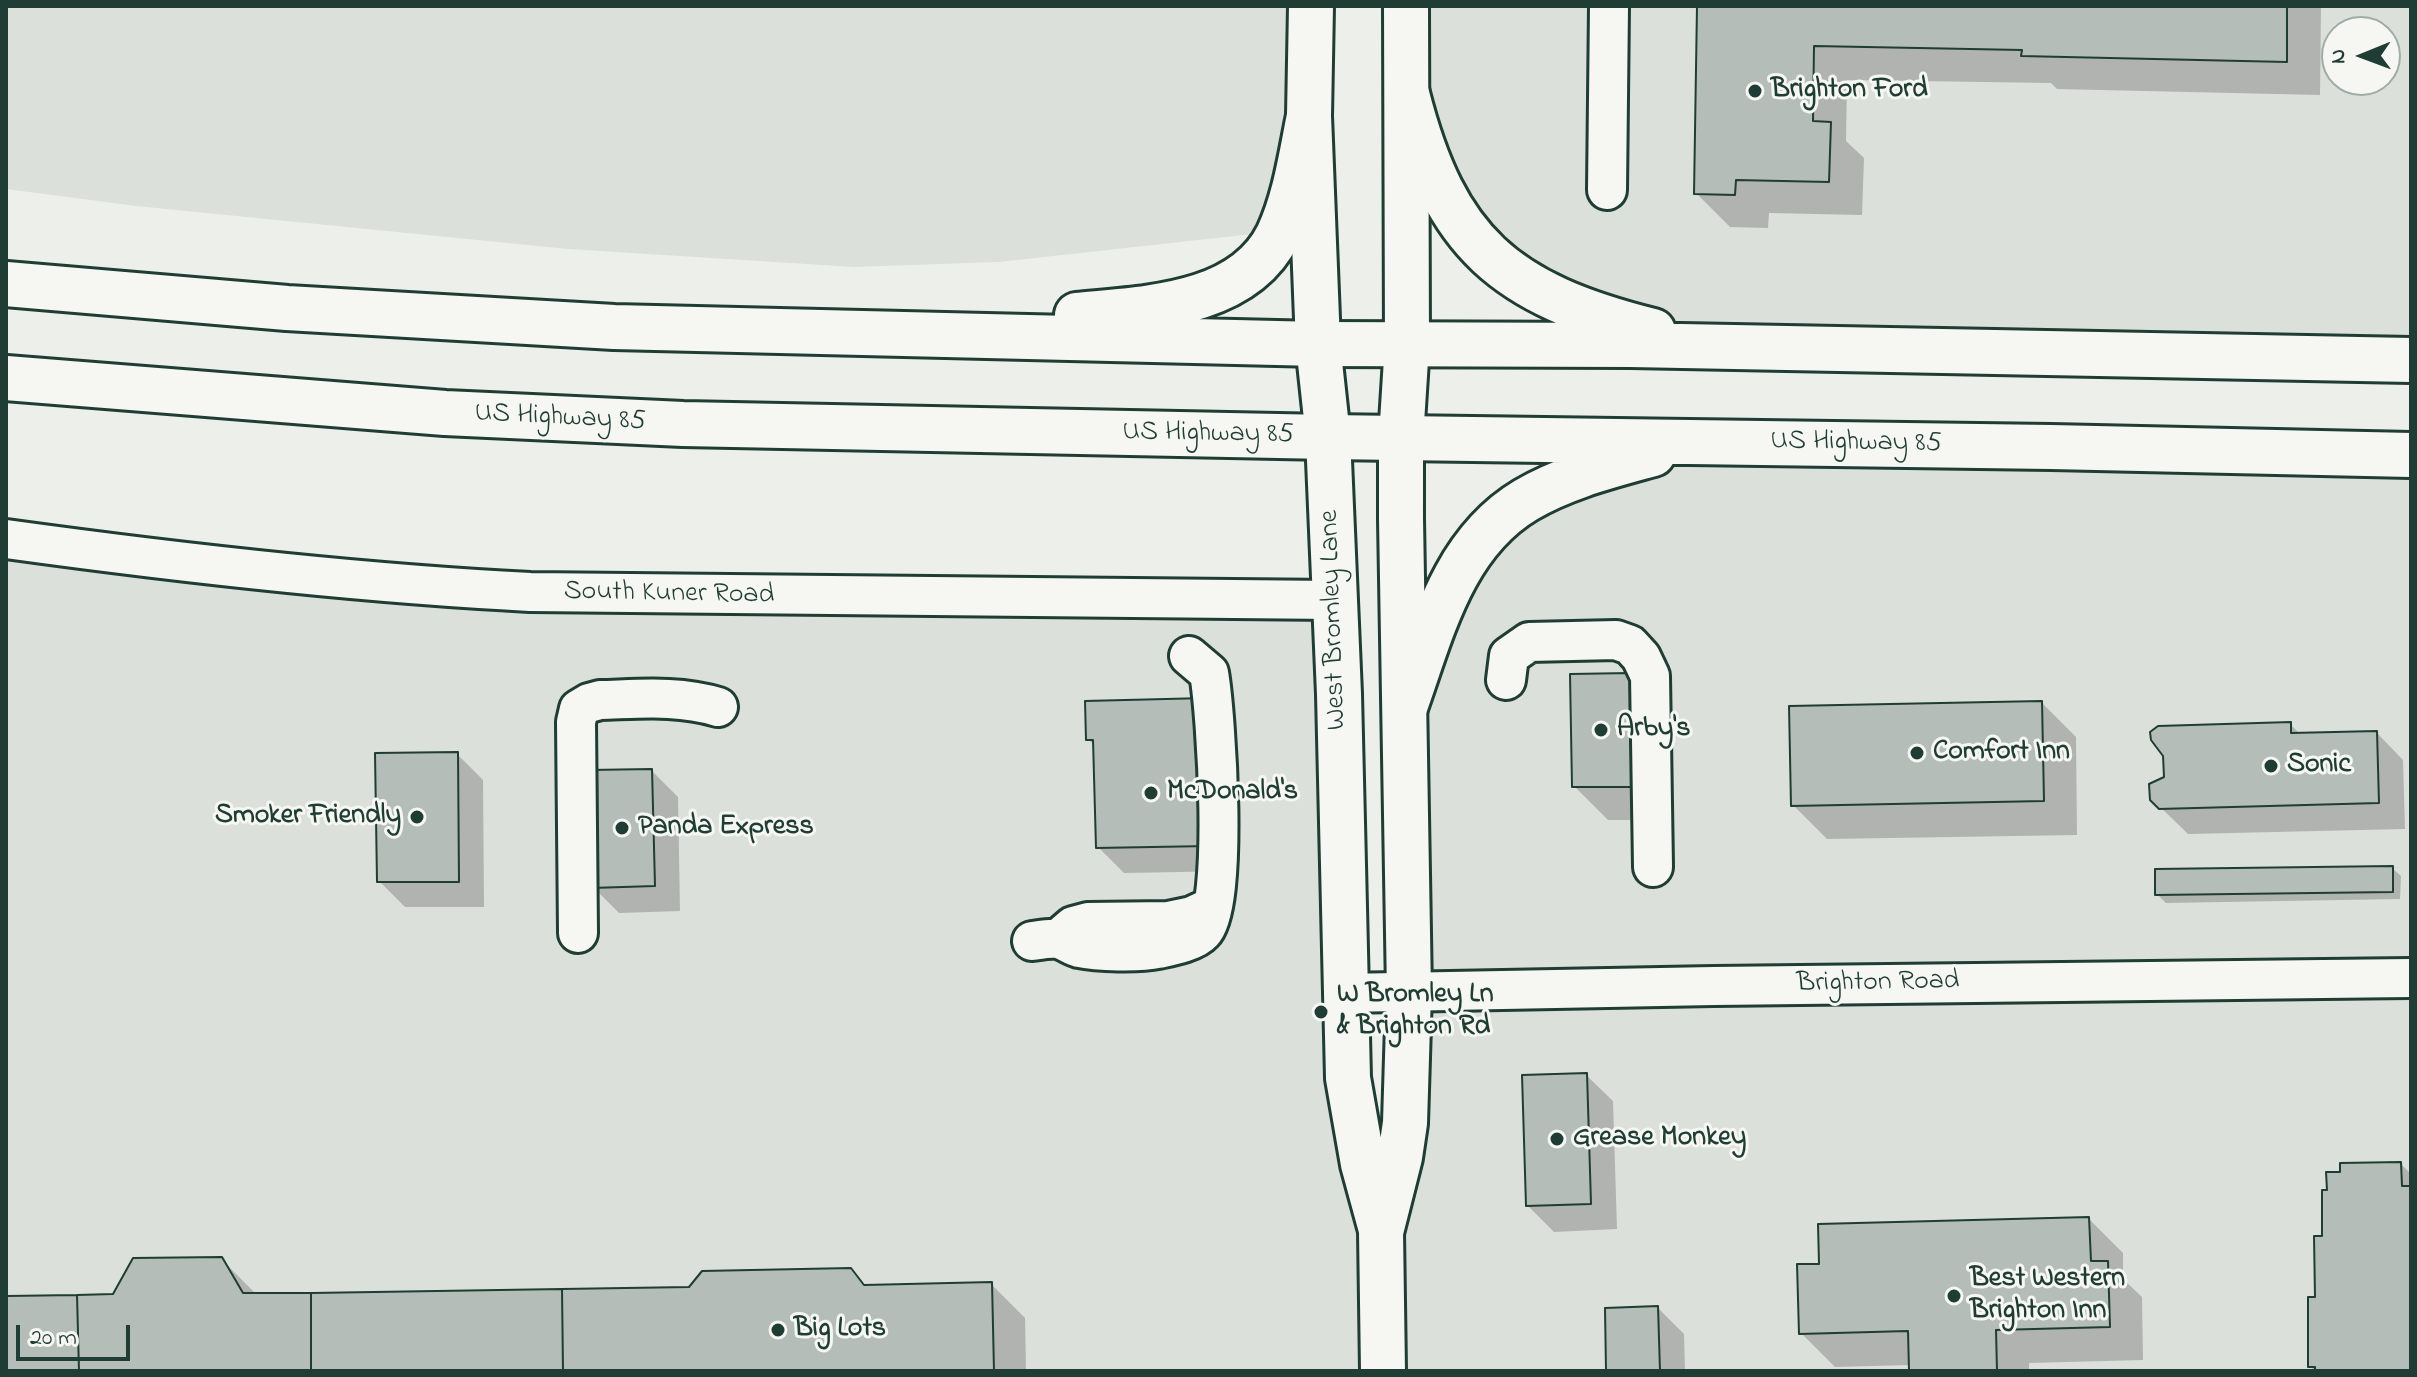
<!DOCTYPE html>
<html>
<head>
<meta charset="utf-8">
<style>
  body { margin:0 }
  #map { position:relative; width:2417px; height:1377px; overflow:hidden; background:#edefea; font-family:"Indie Flower",sans-serif }
  canvas { display:block }
  .frame { position:absolute; inset:0; border:8px solid #1f3d34; pointer-events:none }
  .north { position:absolute; left:2321px; top:16px; width:80px; height:80px; box-sizing:border-box; background:#f6f6f2; border:2px solid #a0aca6; border-radius:50%; rotate:269deg; font-size:22px; font-weight:700; line-height:32px; text-align:center; color:#1f3d34 }
  .north::after { content:''; display:block; margin:auto; width:28px; height:36px; background:#1f3d34; clip-path:polygon(50% 0,100% 100%,50% 72%,0 100%) }
  .scale { position:absolute; left:16px; top:1325px; width:114px; height:36px; box-sizing:border-box; border:4px solid #1f3d34; border-top:0; padding-left:10px; font-size:24px; line-height:28px; white-space:nowrap; color:#1f3d34; -webkit-text-stroke:6px #f6f6f2; paint-order:stroke }
</style>
</head>
<body>
<div id="map">
<canvas width="2417" height="1377"></canvas>
<div class="frame"></div>
<div class="north">N</div>
<div class="scale">20 m</div>
</div>
<script>
const g = document.querySelector('canvas').getContext('2d');
g.lineJoin = 'round';
function fillPath(path, color) { g.fillStyle = color; g.fill(path, 'evenodd'); }
function stroke(path, color, width, dash) { g.strokeStyle = color; g.lineWidth = width; g.lineCap = dash ? 'butt' : 'round'; g.setLineDash(dash || []); g.stroke(path); }
function drawText(font, color, halo, rows, align = 'center') {
  g.font = font + ' "Indie Flower",sans-serif'; g.lineWidth = 6; g.setLineDash([]); g.textBaseline = 'middle'; g.strokeStyle = halo; g.fillStyle = color; for (const [text, x, y, turn = 0] of rows) {
    g.save(); g.translate(x, y); g.rotate((+turn || 0) * Math.PI / 180); g.textAlign = isNaN(turn) ? turn : align; if (halo) g.strokeText(text, 0, 0); g.fillText(text, 0, 0); g.restore();
  }
}
fillPath(new Path2D(`
  M 6,6 L 1312,6 L 1280,231 L 999,262 L 854,267 L 568,249 L 136,206 L 6,189 Z
  M 1406,6 L 2411,6 L 2411,360 L 1673,336 L 1467,233 ZM 2337,32 L 2385,32 L 2385,80 L 2337,80 Z
  M 1698,442 L 2411,455 L 2411,1371 L 6,1371 L 6,539 L 285,574 L 1334,600 L 1381,1230 L 1405,707 L 1484,534 Z`), '#dce0db');
fillPath(new Path2D(`
  M 1699,6 L 2321,6 L 2320,95 L 2057,89 L 2051,83 L 1847,80 L 1846,141 L 1864,158 L 1862,215 L 1769,213 L 1768,228 L 1730,227 L 1696,193 Z
  M 1630,675 L 1665,820 L 1608,820 L 1574,786 Z
  M 1087,703 L 1234,871 L 1124,873 L 1098,847 L 1096,747 L 1088,739 Z
  M 2042,703 L 2076,737 L 2077,835 L 1827,839 L 1793,805 Z
  M 2290,724 L 2301,735 L 2377,733 L 2403,760 L 2405,829 L 2188,834 L 2152,799 Z
  M 457,754 L 483,780 L 484,907 L 405,907 L 379,881 Z
  M 652,771 L 678,797 L 680,911 L 619,913 L 593,887 Z
  M 2392,868 L 2401,876 L 2400,899 L 2166,903 L 2157,894 Z
  M 1586,1075 L 1613,1101 L 1617,1229 L 1554,1232 L 1528,1206 Z
  M 2401,1164 L 2411,1174 L 2411,1371 L 2315,1371 L 2310,1366 L 2324,1238 Z
  M 2089,1219 L 2123,1253 L 2123,1279 L 2142,1297 L 2143,1360 L 2029,1363 L 2029,1371 L 1911,1371 L 1911,1365 L 1835,1367 L 1801,1333 L 1821,1266 Z
  M 221,1259 L 257,1295 L 690,1289 L 850,1270 L 866,1287 L 991,1284 L 1025,1318 L 1026,1371 L 6,1371 L 6,1298 L 115,1296 Z
  M 1658,1308 L 1684,1334 L 1685,1371 L 1608,1371 Z`), '#0003');
const building = new Path2D(`
  M 1697,6 L 2287,6 L 2287,62 L 2021,56 L 2022,50 L 1814,46 L 1813,121 L 1831,122 L 1829,182 L 1736,180 L 1735,195 L 1694,194 Z
  M 1631,673 L 1632,787 L 1572,787 L 1570,674 Z
  M 1206,698 L 1209,846 L 1096,848 L 1093,740 L 1086,740 L 1085,701 Z
  M 2042,701 L 2044,801 L 1791,806 L 1789,706 Z
  M 2291,722 L 2291,733 L 2377,731 L 2379,803 L 2159,809 L 2150,800 L 2149,784 L 2164,777 L 2163,756 L 2151,740 L 2150,732 L 2158,726 Z
  M 458,752 L 459,882 L 377,882 L 375,753 Z
  M 652,769 L 655,886 L 591,888 L 589,770 Z
  M 2393,866 L 2393,892 L 2155,895 L 2155,869 Z
  M 1587,1073 L 1591,1204 L 1526,1206 L 1522,1075 Z
  M 2401,1162 L 2402,1186 L 2411,1186 L 2411,1371 L 2315,1371 L 2315,1367 L 2308,1367 L 2308,1297 L 2315,1297 L 2314,1236 L 2322,1236 L 2322,1190 L 2327,1190 L 2326,1172 L 2340,1172 L 2340,1163 Z
  M 2089,1217 L 2091,1261 L 2108,1261 L 2110,1327 L 1996,1330 L 1997,1371 L 1909,1371 L 1908,1331 L 1799,1334 L 1797,1264 L 1819,1264 L 1818,1224 Z
  M 222,1257 L 243,1293 L 311,1293 L 311,1371 L 79,1371 L 77,1295 L 113,1294 L 133,1258 Z
  M 851,1268 L 864,1285 L 992,1282 L 994,1371 L 563,1371 L 562,1289 L 689,1287 L 702,1271 Z
  M 562,1289 L 563,1371 L 311,1371 L 311,1293 Z
  M 77,1295 L 79,1371 L 6,1371 L 6,1296 Z
  M 1658,1306 L 1660,1371 L 1606,1371 L 1605,1308 Z`);
fillPath(building, '#b4bdb8');
stroke(building, '#1f3d34', 2);
const minor = new Path2D(`
  M 1607,190 L 1609,6
  M 6,539 C 180,563 355,583 530,592 L 1334,600
  M 1506,680 L 1509,656 L 1529,642 L 1616,640 L 1630,645 L 1641,657 L 1650,676 L 1653,867
  M 578,933 L 576,722 L 579,709 L 589,703 L 600,700 C 640,699 679,695 718,707
  M 1058,939 L 1073,926 L 1088,922 L 1168,921 L 1192,916 L 1207,909
  M 1032,941 C 1040,940 1049,938 1057,939 C 1064,940 1072,946 1079,948 C 1098,952 1139,953 1158,949 C 1172,946 1194,942 1203,932 C 1229,907 1216,713 1209,673 L 1189,656
  M 1344,993 L 1714,986 L 2411,978`);
const major = new Path2D(`
  M 1311,6 L 1309,116 L 1318,344 L 1328,437 L 1339,694 L 1348,1078 L 1363,1164 L 1381,1230
  M 1383,1371 L 1381,1232 L 1400,1157 L 1405,1123 L 1409,992 L 1401,519 L 1401,438 L 1407,344 L 1406,6`);
const highway = new Path2D(`
  M 1407,94 C 1445,244 1505,294 1653,331
  M 6,284 L 287,308 L 614,327 L 1318,344 L 1630,345 L 2411,360
  M 1077,315 C 1147,308 1243,306 1278,235 C 1295,199 1301,155 1309,116
  M 6,378 L 445,413 L 683,424 L 1328,437 L 2051,447 L 2411,455
  M 1405,707 C 1432,632 1452,544 1526,500 C 1565,477 1610,466 1653,454`);
stroke(minor, '#1f3d34', 44);
stroke(major, '#1f3d34', 50);
stroke(highway, '#1f3d34', 50);
stroke(minor, '#f6f6f2', 38);
stroke(major, '#f6f6f2', 44);
stroke(highway, '#f6f6f2', 44);
for (const [x, y, r, color] of [
  [1755,91,8,"#1f3d34"],
  [1601,730,8,"#1f3d34"],
  [1917,753,8,"#1f3d34"],
  [2271,766,8,"#1f3d34"],
  [1151,793,8,"#1f3d34"],
  [417,817,8,"#1f3d34"],
  [622,828,8,"#1f3d34"],
  [1321,1012,8,"#1f3d34"],
  [1557,1139,8,"#1f3d34"],
  [1954,1296,8,"#1f3d34"],
  [778,1330,8,"#1f3d34"]
]) { const dot = new Path2D(); dot.arc(x, y, r, 0, 2 * Math.PI); g.fillStyle = color; g.fill(dot); stroke(dot, '#f6f6f2', 3); }
drawText('bold 28px', '#1f3d34', '#f6f6f2', [
  ["Brighton Ford",1771,91],
  ["Arby's",1617,730],
  ["Comfort Inn",1933,753],
  ["Sonic",2287,766],
  ["McDonald's",1167,793],
  ["Smoker Friendly",401,817,"right"],
  ["Panda Express",638,828],
  ["W Bromley Ln",1337,996],
  ["& Brighton Rd",1337,1028],
  ["Grease Monkey",1573,1139],
  ["Best Western",1970,1280],
  ["Brighton Inn",1970,1312],
  ["Big Lots",794,1330]
], 'left');
drawText('28px', '#1f3d34', '#f6f6f2', [
  ["US Highway 85",560,419,3],
  ["US Highway 85",1208,435,1],
  ["US Highway 85",1856,444,1],
  ["South Kuner Road",669,595,1],
  ["West Bromley Lane",1335,620,-92],
  ["Brighton Road",1878,984,-1]
]);
</script>
</body>
</html>
